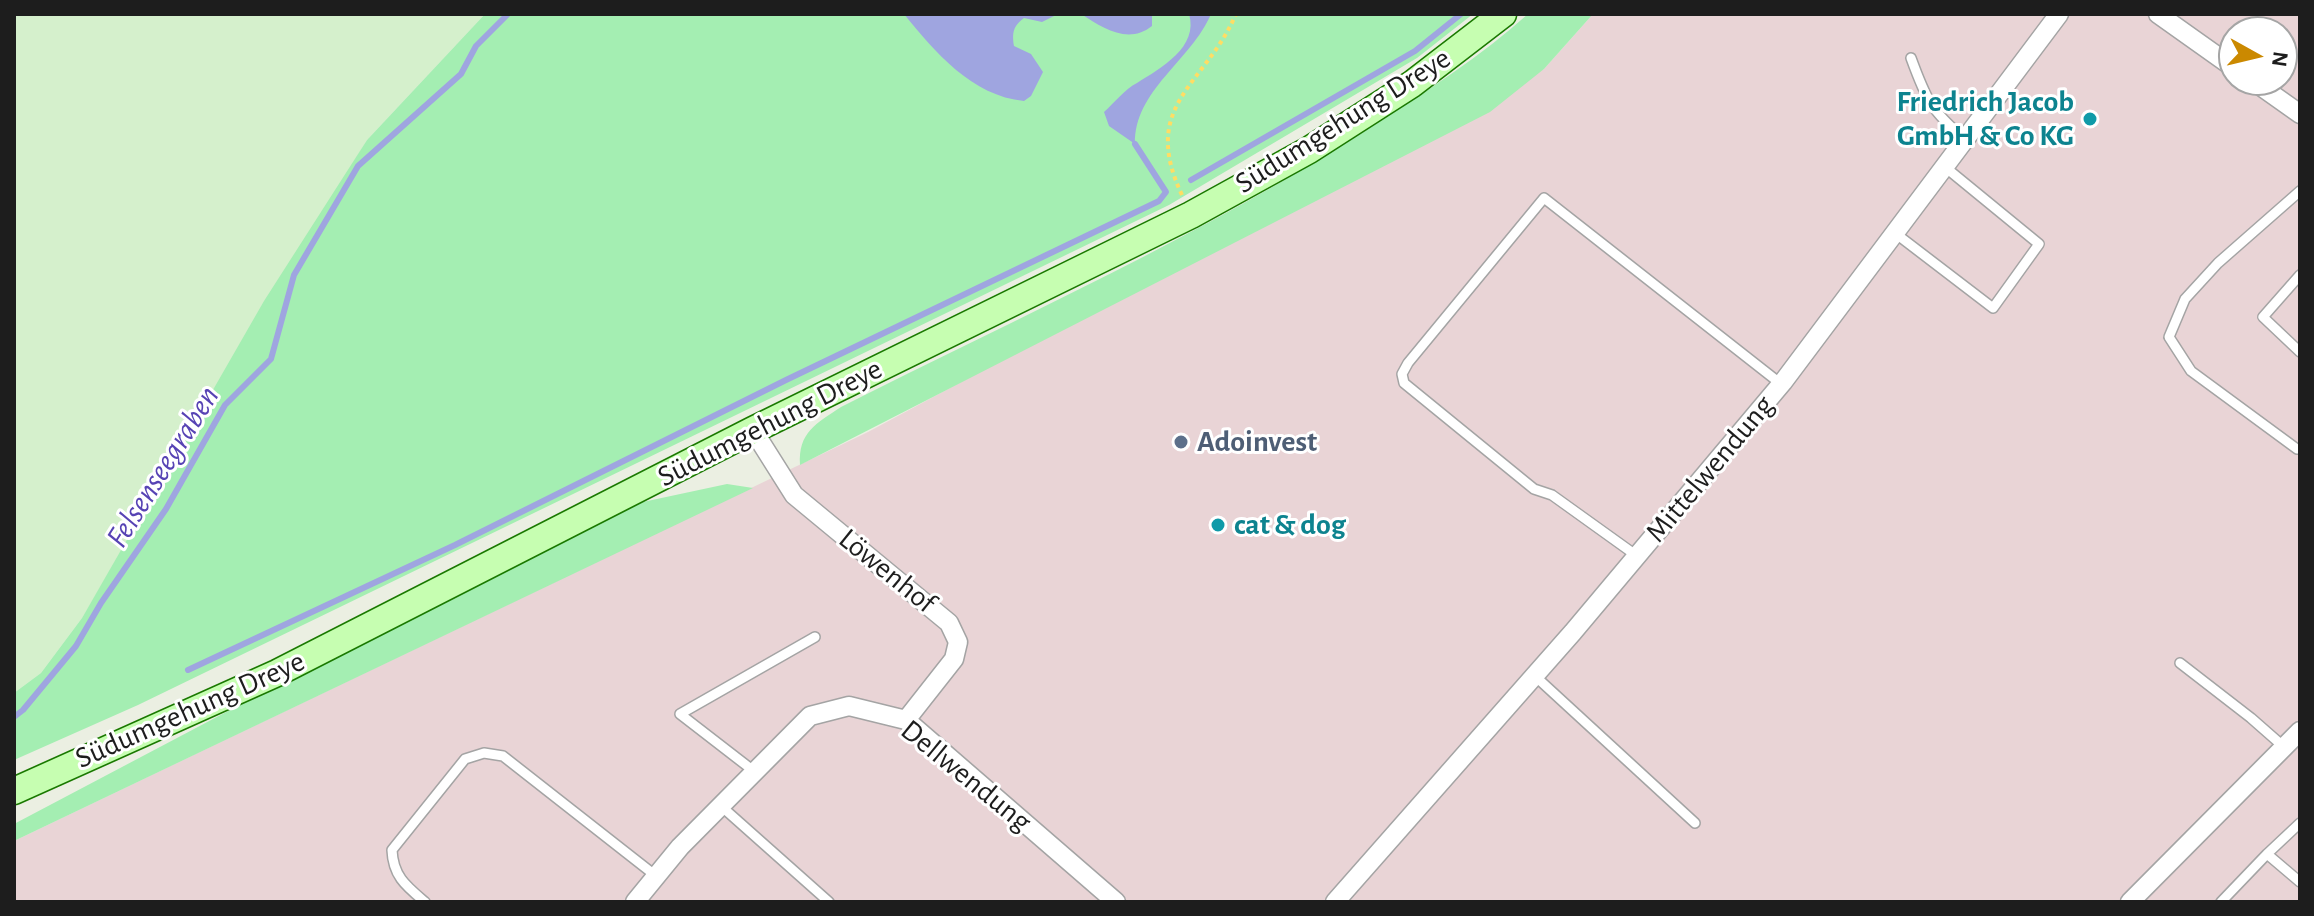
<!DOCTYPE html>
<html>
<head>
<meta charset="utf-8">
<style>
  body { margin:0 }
  #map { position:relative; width:2314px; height:916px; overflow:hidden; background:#ebefe2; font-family:"Alegreya Sans",sans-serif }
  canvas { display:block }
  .frame { position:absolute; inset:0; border:16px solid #1d1d1d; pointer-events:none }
  .north { position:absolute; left:2218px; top:16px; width:80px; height:80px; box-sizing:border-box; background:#fff; border:2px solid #a5a5a5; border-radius:50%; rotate:98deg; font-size:22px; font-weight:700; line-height:32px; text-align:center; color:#1d1d1d }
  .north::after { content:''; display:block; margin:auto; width:28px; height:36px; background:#cb8900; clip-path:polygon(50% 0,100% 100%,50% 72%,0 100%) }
</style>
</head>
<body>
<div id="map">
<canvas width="2314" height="916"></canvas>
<div class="frame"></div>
<div class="north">N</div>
</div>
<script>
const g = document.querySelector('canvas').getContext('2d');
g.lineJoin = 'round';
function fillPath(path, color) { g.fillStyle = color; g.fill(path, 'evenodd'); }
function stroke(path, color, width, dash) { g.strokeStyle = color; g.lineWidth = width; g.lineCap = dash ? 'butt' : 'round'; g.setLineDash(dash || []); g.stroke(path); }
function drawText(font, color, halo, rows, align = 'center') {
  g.font = font + ' "Alegreya Sans",sans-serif'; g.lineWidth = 6; g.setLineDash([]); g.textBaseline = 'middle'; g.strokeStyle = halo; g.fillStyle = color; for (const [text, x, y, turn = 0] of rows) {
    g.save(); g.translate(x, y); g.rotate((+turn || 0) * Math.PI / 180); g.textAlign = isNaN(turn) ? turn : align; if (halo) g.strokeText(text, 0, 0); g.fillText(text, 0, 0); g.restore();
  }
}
fillPath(new Path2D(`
  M 1593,14 L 2300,14 L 2300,902 L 14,902 L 14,841 L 868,432 L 1544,69 ZM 2234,32 L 2282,32 L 2282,80 L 2234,80 Z`), '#e9d4d6');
fillPath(new Path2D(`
  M 14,14 L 485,14 L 367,140 L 82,618 L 41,673 L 14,693 Z`), '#d5f0cc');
fillPath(new Path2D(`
  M 485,14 L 1473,14 L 1417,58 L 1169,205 L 138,705 L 14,760 L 14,693 L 41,673 L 82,618 L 264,301 L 367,140 Z
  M 1528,14 L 1593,14 L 1544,69 L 1490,112 L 800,465 C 798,432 816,424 841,407 C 1019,317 1204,235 1371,127 C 1425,92 1480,57 1528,14 Z
  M 727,484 L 753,488 L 14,841 L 14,824 L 465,586 L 624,506 Z`), '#a4eeb2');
fillPath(new Path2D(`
  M 904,14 L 1058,14 L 1042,22 L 1024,18 C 1013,26 1012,33 1014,46 L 1031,54 L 1043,72 L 1031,96 L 1024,101 C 972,96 935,52 904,14 Z
  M 1081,14 L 1152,14 L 1152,26 C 1128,45 1103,28 1081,14 Z
  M 1189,14 L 1211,14 C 1191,61 1134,90 1135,144 L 1109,126 L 1104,112 C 1114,103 1125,89 1137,83 C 1161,68 1199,47 1189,14 Z`), '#9fa5e0');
stroke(new Path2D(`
  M 1191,180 L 1415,51 L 1461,14
  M 188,670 L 455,545 L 786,380 L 1159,201 L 1166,192 L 1135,144
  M 14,717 L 23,710 L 76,646 L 101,603 L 166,509 L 225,405 L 271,359 L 294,275 L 358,166 L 461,74 L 476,46 L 508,14`), '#9fa5e0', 6);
const lane = new Path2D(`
  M 1911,58 C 1926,99 1931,111 1965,139
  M 1895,233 L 1993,308 L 2039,244 L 1945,167
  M 2300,275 L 2263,317 L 2300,352
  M 2297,449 L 2191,371 L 2169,337 L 2185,299 L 2218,263 L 2300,191
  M 1637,556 L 1552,495 L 1534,489 L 1404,383 L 1402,374 L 1408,363 L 1544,198 L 1781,384
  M 2180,663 L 2251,718 L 2284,747
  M 1535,676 L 1695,823
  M 755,772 L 680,714 L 815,637
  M 721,806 L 829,902
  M 2267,854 L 2300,823
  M 425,902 C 406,886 393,876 392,850 L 465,759 L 484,753 L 503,756 L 656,876
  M 2221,902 L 2267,854 L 2300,882`);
const street = new Path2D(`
  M 2158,14 L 2234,68
  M 2252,80 L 2300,114
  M 753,430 L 794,495 L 949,623 L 958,642 L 954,659 L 906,720
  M 635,902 L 680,847 L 810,716 L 849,706 L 906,720 L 1116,902
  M 1335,902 L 1573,632 L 1783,382 L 2059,14
  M 2130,902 L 2300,731`);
const secondary = new Path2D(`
  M 14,791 L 277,673 L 753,430 L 1191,215 L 1309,150 L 1412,84 L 1503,14`);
stroke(lane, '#a4a4a4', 12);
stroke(street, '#a4a4a4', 21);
stroke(secondary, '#1a7900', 29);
stroke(new Path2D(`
  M 1182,195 C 1139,104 1205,86 1236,14`), '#ffdd64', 4, [4, 4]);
stroke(lane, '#fff', 9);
stroke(street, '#fff', 18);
stroke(secondary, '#c6feb1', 26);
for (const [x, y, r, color] of [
  [2090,119,8,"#0f9aa8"],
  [1181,442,8,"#5c6f8a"],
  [1218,525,8,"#0f9aa8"]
]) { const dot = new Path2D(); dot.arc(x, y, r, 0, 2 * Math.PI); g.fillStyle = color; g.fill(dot); stroke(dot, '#fff', 3); }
drawText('bold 30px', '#0d838f', '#fff', [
  ["Friedrich Jacob",2074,102],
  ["GmbH & Co KG",2074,136],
  ["cat & dog",1234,525,"left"]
], 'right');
drawText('30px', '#1d1d1d', '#fff', [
  ["Südumgehung Dreye",1343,121,-32],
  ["Südumgehung Dreye",770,423,-27],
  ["Mittelwendung",1710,469,-50],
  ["Löwenhof",887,571,39],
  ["Südumgehung Dreye",190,710,-24],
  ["Dellwendung",966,776,39]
]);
drawText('bold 30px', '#4e5e75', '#fff', [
  ["Adoinvest",1197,442]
], 'left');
drawText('italic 32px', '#5743b4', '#fff', [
  ["Felsenseegraben",163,467,-58]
]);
</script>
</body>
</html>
